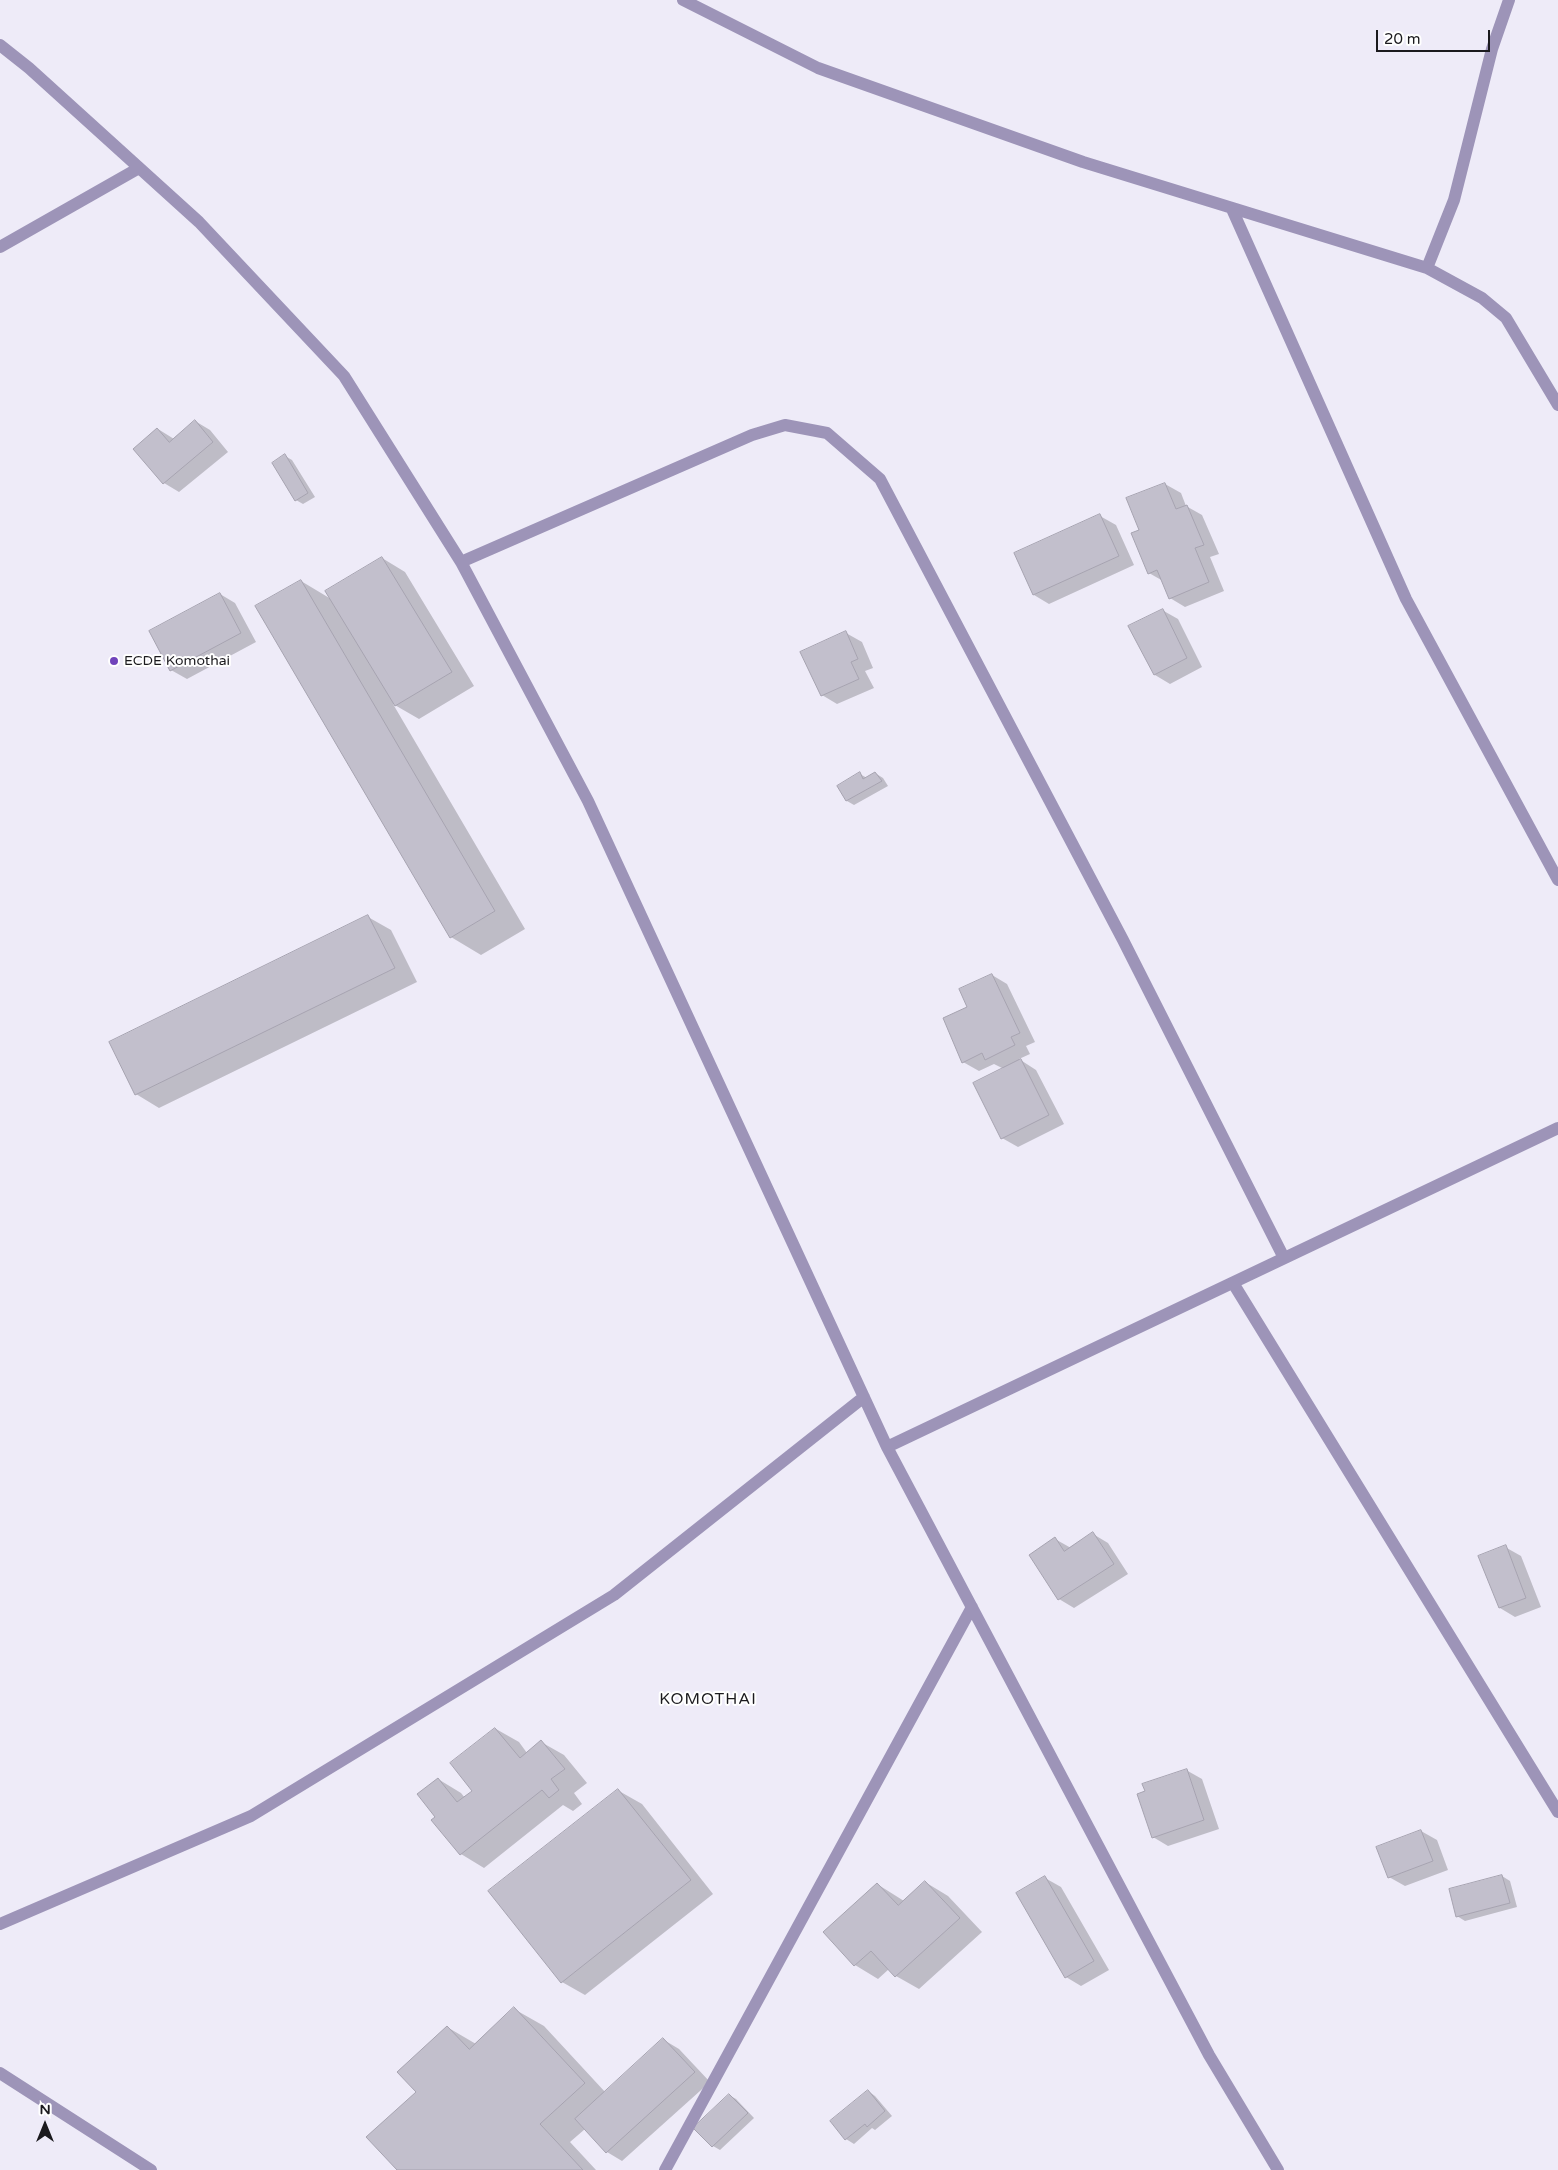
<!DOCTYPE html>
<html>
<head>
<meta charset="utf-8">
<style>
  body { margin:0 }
  #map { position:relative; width:1558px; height:2170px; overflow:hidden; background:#eeebf8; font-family:"Varela Round",sans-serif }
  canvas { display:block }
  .north { position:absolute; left:20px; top:2100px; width:50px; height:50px; -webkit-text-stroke:4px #fff; paint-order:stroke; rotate:0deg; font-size:14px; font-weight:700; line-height:20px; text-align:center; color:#1b1a1e }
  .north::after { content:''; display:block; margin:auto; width:18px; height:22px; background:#1b1a1e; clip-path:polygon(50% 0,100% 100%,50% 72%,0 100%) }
  .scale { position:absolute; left:1376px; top:30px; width:114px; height:22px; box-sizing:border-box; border:2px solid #1b1a1e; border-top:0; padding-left:6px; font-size:15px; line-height:18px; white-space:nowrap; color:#1b1a1e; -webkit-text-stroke:4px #fff; paint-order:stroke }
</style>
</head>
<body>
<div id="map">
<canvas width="1558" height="2170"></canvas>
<div class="north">N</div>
<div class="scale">20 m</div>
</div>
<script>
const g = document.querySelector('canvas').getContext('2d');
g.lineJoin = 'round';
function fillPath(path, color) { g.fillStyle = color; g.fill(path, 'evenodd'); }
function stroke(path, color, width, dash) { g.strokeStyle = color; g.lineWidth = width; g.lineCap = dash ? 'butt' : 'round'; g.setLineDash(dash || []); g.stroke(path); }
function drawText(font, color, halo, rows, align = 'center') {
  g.font = font + ' "Varela Round",sans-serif'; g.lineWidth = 4; g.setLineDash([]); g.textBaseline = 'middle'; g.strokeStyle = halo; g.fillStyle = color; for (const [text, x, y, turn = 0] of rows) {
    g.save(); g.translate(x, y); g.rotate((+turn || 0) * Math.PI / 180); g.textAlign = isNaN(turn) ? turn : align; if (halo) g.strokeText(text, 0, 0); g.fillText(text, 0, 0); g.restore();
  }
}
fillPath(new Path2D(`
  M 195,421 L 210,430 L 228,452 L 179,492 L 164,483 L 158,429 L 174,439 Z
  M 285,456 L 292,460 L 315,497 L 303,504 L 296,500 Z
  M 1165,484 L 1181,493 L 1186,506 L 1202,515 L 1219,554 L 1210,557 L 1224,591 L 1185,607 L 1170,598 L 1163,581 L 1149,573 L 1141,531 Z
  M 1100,516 L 1116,525 L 1134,565 L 1049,604 L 1034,595 Z
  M 382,558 L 405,572 L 474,686 L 419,719 L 393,704 L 525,929 L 481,955 L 451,937 L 301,581 L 331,599 Z
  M 220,594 L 235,603 L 256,642 L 187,679 L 171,670 Z
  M 1162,610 L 1178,619 L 1202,667 L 1170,684 L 1155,675 Z
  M 846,633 L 862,642 L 873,668 L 865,671 L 874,688 L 837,704 L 822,695 Z
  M 875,773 L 883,778 L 888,786 L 854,805 L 847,801 L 838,786 L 860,774 L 867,778 Z
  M 368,917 L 391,930 L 417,982 L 159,1108 L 136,1094 Z
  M 992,975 L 1007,984 L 1035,1042 L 1026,1046 L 1030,1054 L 1019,1059 L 1036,1070 L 1064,1124 L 1018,1147 L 1002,1138 L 1004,1069 L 994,1064 L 979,1071 L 963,1062 L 969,1007 Z
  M 1093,1534 L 1108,1543 L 1128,1574 L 1074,1608 L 1059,1599 L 1055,1539 L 1071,1548 Z
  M 1505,1547 L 1521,1556 L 1541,1607 L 1515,1617 L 1500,1608 Z
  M 496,1729 L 519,1742 L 527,1753 L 541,1742 L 564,1755 L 587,1783 L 574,1793 L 582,1804 L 573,1811 L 563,1805 L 484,1868 L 461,1854 L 433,1820 L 437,1817 L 438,1779 L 461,1793 L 465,1798 L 474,1791 Z
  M 1186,1770 L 1202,1779 L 1219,1829 L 1168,1846 L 1153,1837 L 1146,1791 Z
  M 619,1791 L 642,1804 L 713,1894 L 585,1995 L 562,1982 Z
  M 1421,1831 L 1437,1840 L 1448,1870 L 1405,1886 L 1389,1877 Z
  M 1502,1876 L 1510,1881 L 1517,1907 L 1465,1921 L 1457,1916 Z
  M 1045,1878 L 1061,1887 L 1109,1970 L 1081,1986 L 1066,1977 Z
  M 925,1882 L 948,1896 L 982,1932 L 919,1989 L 896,1976 L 889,1969 L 878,1979 L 855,1965 L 824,1932 L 877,1884 L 904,1901 Z
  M 514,2009 L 544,2026 L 606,2093 L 664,2040 L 679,2049 L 710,2082 L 622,2161 L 607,2152 L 585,2129 L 570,2142 L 596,2170 L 398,2170 L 417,2092 L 447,2027 L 476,2044 Z
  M 868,2091 L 875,2096 L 892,2116 L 875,2130 L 872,2128 L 854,2144 L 846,2139 L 831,2121 Z
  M 729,2095 L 736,2099 L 754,2118 L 720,2150 L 713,2146 L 695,2128 Z`), '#0003');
const building = new Path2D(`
  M 195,420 L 213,442 L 163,484 L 133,449 L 157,428 L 169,442 Z
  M 285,454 L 308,493 L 295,501 L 272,463 Z
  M 1165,483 L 1176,509 L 1187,505 L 1204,545 L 1195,548 L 1209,582 L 1169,599 L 1157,570 L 1148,574 L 1131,533 L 1139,530 L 1126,498 Z
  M 1100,514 L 1119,556 L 1033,595 L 1014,553 Z
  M 382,557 L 452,672 L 395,706 L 325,591 Z
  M 301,580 L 495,911 L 450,938 L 255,606 Z
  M 220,593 L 241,633 L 170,671 L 149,631 Z
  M 1163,609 L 1187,658 L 1154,675 L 1128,626 Z
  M 846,631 L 858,659 L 851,662 L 859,679 L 821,696 L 800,652 Z
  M 860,772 L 863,779 L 875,772 L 882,781 L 846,801 L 837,786 Z
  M 368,915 L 395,968 L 135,1095 L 109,1042 Z
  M 992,974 L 1020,1033 L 1011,1037 L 1015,1045 L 985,1060 L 982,1053 L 962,1063 L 943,1018 L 967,1007 L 959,989 Z
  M 1021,1059 L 1049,1115 L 1001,1139 L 973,1083 Z
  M 1093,1532 L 1114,1564 L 1058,1600 L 1029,1555 L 1055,1537 L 1064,1551 Z
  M 1506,1545 L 1526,1598 L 1499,1608 L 1478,1556 Z
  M 495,1728 L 520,1758 L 541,1740 L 565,1769 L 551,1779 L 559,1790 L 549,1798 L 542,1790 L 460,1855 L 431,1820 L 435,1817 L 417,1794 L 438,1778 L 457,1802 L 472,1791 L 450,1763 Z
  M 1187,1769 L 1204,1820 L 1152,1838 L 1137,1794 L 1145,1791 L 1142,1784 Z
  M 618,1789 L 691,1880 L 561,1983 L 488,1891 Z
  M 1421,1830 L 1433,1861 L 1388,1878 L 1376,1847 Z
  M 1502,1875 L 1510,1903 L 1456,1917 L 1449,1889 Z
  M 1045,1876 L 1094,1961 L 1065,1978 L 1016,1893 Z
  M 925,1881 L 960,1918 L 895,1977 L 871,1951 L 854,1966 L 823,1932 L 877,1883 L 898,1905 Z
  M 514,2007 L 585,2083 L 540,2124 L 583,2170 L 397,2170 L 366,2137 L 416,2092 L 397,2072 L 447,2026 L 469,2049 Z
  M 663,2038 L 695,2072 L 606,2153 L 575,2119 Z
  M 868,2090 L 885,2111 L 867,2127 L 865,2124 L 845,2140 L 830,2121 Z
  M 729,2094 L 748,2113 L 712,2147 L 693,2128 Z`);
fillPath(building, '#c2bfcc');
stroke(building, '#a6a3b0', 1);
stroke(new Path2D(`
  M 683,0 L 818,68 L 1083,162 L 1427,268
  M 1509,0 L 1492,49 L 1454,200 L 1427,268 L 1482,298 L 1506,318 L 1558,405
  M 0,45 L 29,68 L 199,222 L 344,376 L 461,562 L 588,801 L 887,1447 L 1209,2055 L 1278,2170
  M 1232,209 L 1406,599 L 1558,880
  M 0,247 L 139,168
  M 461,562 L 752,435 L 785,425 L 827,433 L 880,479 L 1123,940 L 1284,1258
  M 1233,1283 L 1558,1812
  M 887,1447 L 1558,1128
  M 0,1924 L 251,1816 L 614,1595 L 864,1397
  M 0,2073 L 151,2170
  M 665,2170 L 972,1607`), '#9d94b8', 12);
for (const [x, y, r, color] of [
  [114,661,5,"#7043bb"]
]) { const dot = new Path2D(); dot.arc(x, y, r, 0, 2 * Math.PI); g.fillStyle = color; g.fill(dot); stroke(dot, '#fff', 2); }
drawText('14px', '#1b1a1e', '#fff', [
  ["ECDE Komothai",124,661]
], 'left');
g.letterSpacing = '1px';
drawText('16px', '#1b1a1e', '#fff', [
  ["KOMOTHAI",708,1700]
]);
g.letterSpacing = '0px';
</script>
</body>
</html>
